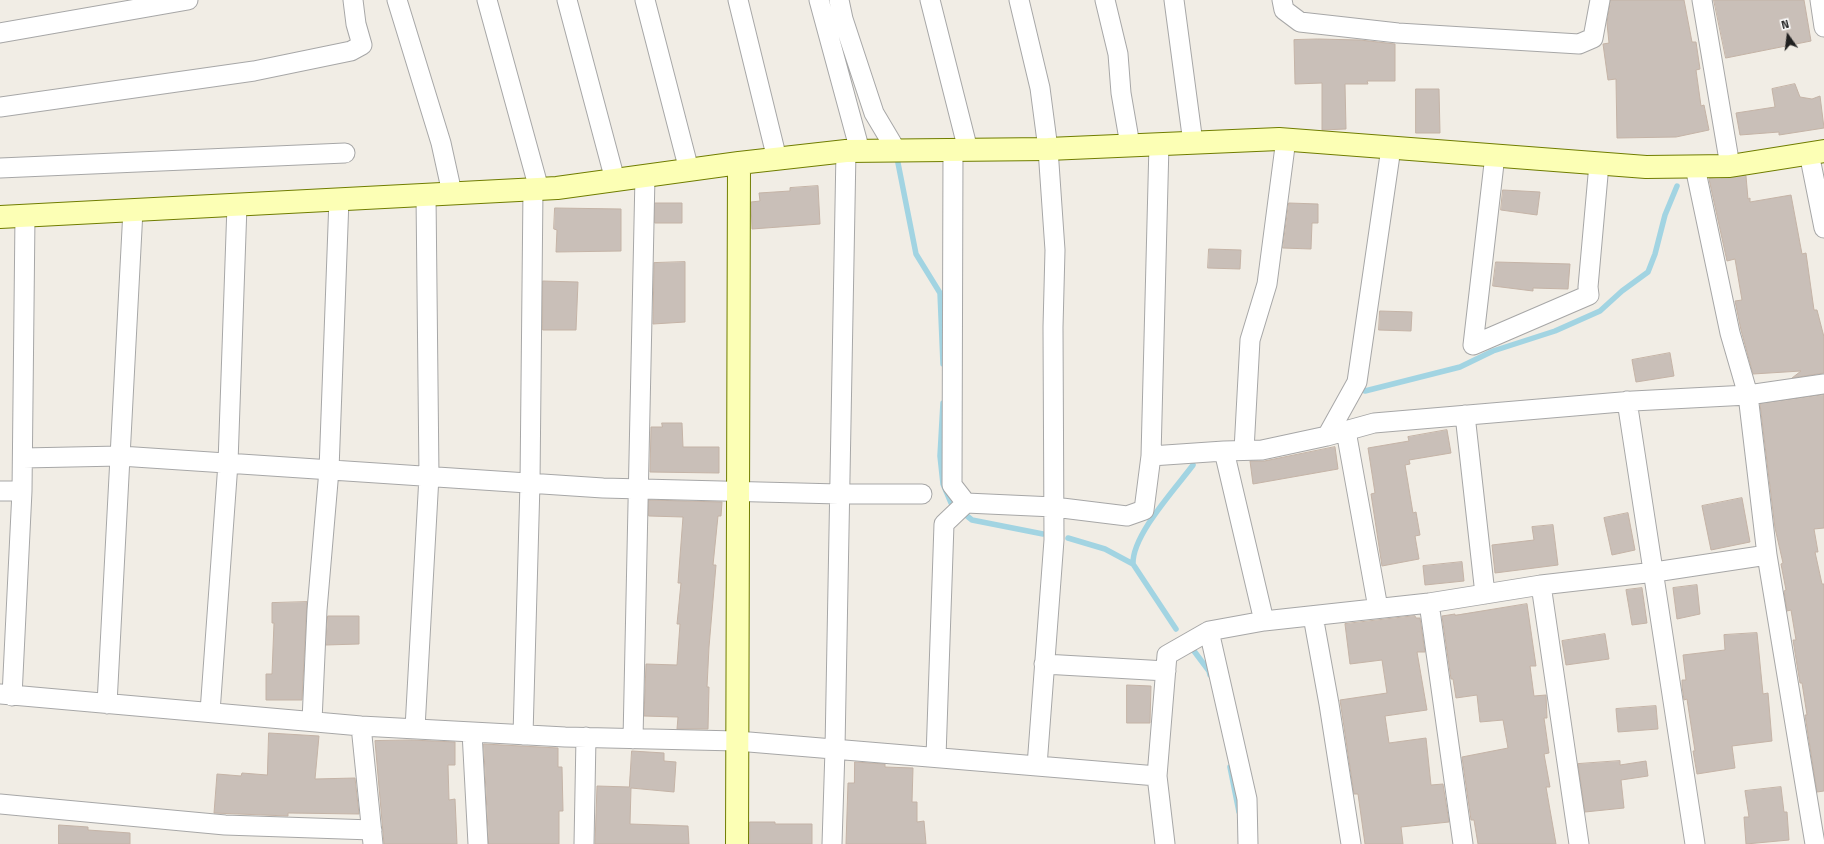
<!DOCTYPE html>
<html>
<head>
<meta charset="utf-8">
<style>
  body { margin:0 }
  #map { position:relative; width:1824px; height:844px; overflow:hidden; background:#f1ede5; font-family:"Titillium Web",sans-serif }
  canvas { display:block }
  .north { position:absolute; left:1768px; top:16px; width:40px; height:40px; -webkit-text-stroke:3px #fff; paint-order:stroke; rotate:346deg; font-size:11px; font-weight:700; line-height:16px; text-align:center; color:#202020 }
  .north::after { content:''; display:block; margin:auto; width:14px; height:18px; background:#202020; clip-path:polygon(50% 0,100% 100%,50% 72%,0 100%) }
</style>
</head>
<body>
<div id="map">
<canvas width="1824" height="844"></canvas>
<div class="north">N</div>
</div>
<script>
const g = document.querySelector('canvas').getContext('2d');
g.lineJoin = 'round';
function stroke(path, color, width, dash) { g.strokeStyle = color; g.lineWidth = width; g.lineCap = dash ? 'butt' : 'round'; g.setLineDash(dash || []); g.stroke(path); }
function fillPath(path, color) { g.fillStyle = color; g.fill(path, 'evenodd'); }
stroke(new Path2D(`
  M 898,163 L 916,254 L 940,293 L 943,364
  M 1365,391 L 1460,367 L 1493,351 L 1555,331 L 1600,311 L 1622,291 L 1648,272 L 1655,254 L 1665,215 L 1677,186
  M 943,403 L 940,456 L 943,484 L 951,503 L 972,520 L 1043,534
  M 1068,538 L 1105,549 L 1133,564
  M 1176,629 L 1133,564 C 1132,535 1176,488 1193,465
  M 1191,647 L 1209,671 L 1210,675
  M 1230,767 L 1239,812`), '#a2d4e2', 5.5);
const building = new Path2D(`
  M 1611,0 L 1684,0 L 1692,42 L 1696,42 L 1700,69 L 1696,70 L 1701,106 L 1704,105 L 1709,130 L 1676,137 L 1617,138 L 1616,79 L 1608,80 L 1603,44 L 1609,43 L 1607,23 Z
  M 1714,0 L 1804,0 L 1811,41 L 1726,58 Z
  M 1318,39 L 1360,40 L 1395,44 L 1395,81 L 1367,81 L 1368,84 L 1345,84 L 1346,129 L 1322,130 L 1322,83 L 1295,84 L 1294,40 Z
  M 1795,84 L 1800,97 L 1812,99 L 1820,96 L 1824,128 L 1779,135 L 1779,132 L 1740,135 L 1736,113 L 1775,107 L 1772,89 Z
  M 1416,89 L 1439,89 L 1440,133 L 1416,133 Z
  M 1746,176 L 1748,199 L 1750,198 L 1750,202 L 1791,195 L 1802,254 L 1806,253 L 1814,310 L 1817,310 L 1824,337 L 1824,373 L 1792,378 L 1801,371 L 1753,374 L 1741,330 L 1735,301 L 1742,300 L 1735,259 L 1727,261 L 1709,179 Z
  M 818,186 L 820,224 L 752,229 L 751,202 L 760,201 L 759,193 L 790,191 L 790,188 Z
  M 1503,190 L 1540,192 L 1537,215 L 1501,210 Z
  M 655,203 L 682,203 L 682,223 L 655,223 Z
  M 1289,203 L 1318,204 L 1318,223 L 1312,223 L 1311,249 L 1283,248 Z
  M 555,208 L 621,209 L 621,251 L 556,252 L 557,230 L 554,229 Z
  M 1209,249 L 1241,250 L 1240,269 L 1208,268 Z
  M 685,262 L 685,322 L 653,324 L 654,263 Z
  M 1496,262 L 1570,264 L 1568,289 L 1533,288 L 1533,291 L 1493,286 Z
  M 543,281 L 578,282 L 576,330 L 543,330 Z
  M 1380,311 L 1412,312 L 1411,331 L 1379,330 Z
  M 1670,353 L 1674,376 L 1636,382 L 1632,360 Z
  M 1824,395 L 1824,528 L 1814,529 L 1818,552 L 1815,552 L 1822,584 L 1824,584 L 1824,791 L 1817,792 L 1805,715 L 1807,715 L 1802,683 L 1800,683 L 1797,665 L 1793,640 L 1796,640 L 1791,610 L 1787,611 L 1784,591 L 1786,590 L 1781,564 L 1783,563 L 1775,528 L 1760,404 Z
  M 662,423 L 682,423 L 683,447 L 719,447 L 719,473 L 650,472 L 651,427 L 662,427 Z
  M 1447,430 L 1451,453 L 1409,460 L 1410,464 L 1405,465 L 1413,513 L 1416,512 L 1420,535 L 1415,536 L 1419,559 L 1382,566 L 1371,494 L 1375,493 L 1368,448 L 1409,441 L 1408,437 Z
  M 1335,447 L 1338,469 L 1253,484 L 1250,461 L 1264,461 Z
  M 1742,498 L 1750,542 L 1711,550 L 1702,506 Z
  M 649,500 L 722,502 L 721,516 L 718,516 L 713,565 L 716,565 L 709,647 L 707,687 L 709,687 L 708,729 L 677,729 L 678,717 L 644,716 L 646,664 L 677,665 L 680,624 L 677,624 L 681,583 L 678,583 L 683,517 L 649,516 Z
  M 1628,513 L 1635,550 L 1612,555 L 1604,518 Z
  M 1553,525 L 1558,565 L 1495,573 L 1492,545 L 1534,540 L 1532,527 Z
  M 1462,562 L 1464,581 L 1425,585 L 1423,566 Z
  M 1697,585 L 1700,614 L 1677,619 L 1673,588 Z
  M 1642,588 L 1647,623 L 1632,625 L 1626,590 Z
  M 307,602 L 302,700 L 266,700 L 266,674 L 272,674 L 274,623 L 272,623 L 272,603 Z
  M 1527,604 L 1536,666 L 1530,666 L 1534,696 L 1546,695 L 1547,718 L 1544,718 L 1549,753 L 1544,754 L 1550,787 L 1546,787 L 1556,844 L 1478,844 L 1474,820 L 1471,820 L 1462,757 L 1508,748 L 1503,720 L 1480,722 L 1477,695 L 1456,698 L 1453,679 L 1451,679 L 1442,616 L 1455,614 L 1455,615 Z
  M 328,616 L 359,616 L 359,644 L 326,645 Z
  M 1415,616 L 1416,618 L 1420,618 L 1425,652 L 1417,652 L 1427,710 L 1385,716 L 1389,743 L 1426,738 L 1431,785 L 1443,784 L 1449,822 L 1401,827 L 1403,844 L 1365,844 L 1358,794 L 1354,794 L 1340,700 L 1387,693 L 1382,660 L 1350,664 L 1345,624 Z
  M 1757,633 L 1763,694 L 1768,693 L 1772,741 L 1732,746 L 1735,768 L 1697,774 L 1693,751 L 1695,751 L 1687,699 L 1684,700 L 1682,686 L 1682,680 L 1686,680 L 1683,655 L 1725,650 L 1724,635 Z
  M 1605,634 L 1609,659 L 1566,665 L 1562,641 Z
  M 1127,685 L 1151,686 L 1150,723 L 1127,723 Z
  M 1656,706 L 1658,729 L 1618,732 L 1616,709 Z
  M 269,733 L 319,736 L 315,779 L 355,778 L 359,814 L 288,813 L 288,816 L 214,813 L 217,774 L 241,776 L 242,773 L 267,775 Z
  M 411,740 L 455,742 L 455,765 L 448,765 L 449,800 L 455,799 L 457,844 L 384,844 L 375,741 Z
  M 484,744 L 558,748 L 558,767 L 562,767 L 563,811 L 559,811 L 559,844 L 489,844 Z
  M 632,751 L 664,753 L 664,761 L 676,762 L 674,792 L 631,788 L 630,824 L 688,826 L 689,844 L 595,844 L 597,786 L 629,787 Z
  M 1620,761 L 1620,765 L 1646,761 L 1648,776 L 1621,780 L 1624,808 L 1585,812 L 1578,764 Z
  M 855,762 L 885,764 L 885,767 L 913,768 L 912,802 L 917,802 L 917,822 L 924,821 L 926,844 L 846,844 L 848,783 L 854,783 Z
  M 1781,787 L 1784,812 L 1787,812 L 1789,840 L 1746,844 L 1744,817 L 1749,817 L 1745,791 Z
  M 750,822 L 775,822 L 775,824 L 812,824 L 812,844 L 750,844 Z
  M 59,825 L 88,827 L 88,830 L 130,833 L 130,844 L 59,844 Z`);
fillPath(building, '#c9bfb8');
stroke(building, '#c4b3a6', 1);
const street = new Path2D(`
  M 397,0 L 441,143 L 452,193
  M 487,0 L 539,189
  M 567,0 L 615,180
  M 645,0 L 689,170
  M 738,0 L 777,159
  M 819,0 L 860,151
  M 839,0 L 843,19 L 874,113 L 896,150
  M 930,0 L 968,150
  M 1019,0 L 1040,88 L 1048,149 L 1055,250 L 1053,327 L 1054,540 L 1037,766
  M 1105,0 L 1118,54 L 1121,93 L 1130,145
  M 1174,0 L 1193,143
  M 1282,0 L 1284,10 L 1300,22 L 1398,33 L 1579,44 L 1593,38 L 1600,0
  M 1702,0 L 1730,166
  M 1820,0 L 1824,27
  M 0,33 L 188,0
  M 0,107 L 254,71 L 351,51 L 362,45 L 356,24 L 353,0
  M 1159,144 L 1151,456 L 1224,451
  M 953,150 L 952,485 L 966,503 L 1054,507 L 1127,516 L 1144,510 L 1151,456
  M 1809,153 L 1824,228
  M 0,168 L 345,153
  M 1473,345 L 1589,295 L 1588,287 L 1599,164
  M 1473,345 L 1495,155
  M 1627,401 L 1695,844
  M 1465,415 L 1485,594
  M 1346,431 L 1378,608
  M 1327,436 L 1357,382 L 1391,148
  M 1244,450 L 1250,340 L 1267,284 L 1286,139
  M 23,458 L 120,456 L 603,488 L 839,494 L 922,494
  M 0,491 L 22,491
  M 1767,555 L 1815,844
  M 1541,585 L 1579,844
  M 1429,603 L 1463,844
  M 1313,616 L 1329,704 L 1351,844
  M 1264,621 L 1224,451 L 1262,450 L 1327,436 L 1374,423 L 1633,401 L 1748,395 L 1730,333 L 1695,167
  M 1209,631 L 1247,799 L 1248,844
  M 1044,664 L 1166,671
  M 0,694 L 361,726 L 565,737 L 737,741 L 1157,776 L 1167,655 L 1209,631 L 1264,621 L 1429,603 L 1541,585 L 1655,572 L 1767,555 L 1748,395 L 1824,384
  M 12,696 L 22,491 L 25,216
  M 107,704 L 133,210
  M 210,712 L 228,463 L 237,205
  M 312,721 L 317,610 L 329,470 L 339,199
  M 361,726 L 373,844
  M 415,728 L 429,476 L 426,195
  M 472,732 L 478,844
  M 523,735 L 530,483 L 533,189
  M 633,739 L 645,176
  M 936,757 L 944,524 L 966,503
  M 1157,776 L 1165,844
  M 0,804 L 225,825 L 372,830
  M 584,844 L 586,737
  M 832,844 L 835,749 L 846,151`);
const secondary = new Path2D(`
  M 0,217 L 557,188 L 739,163
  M 737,844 L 739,163 L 846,151 L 1048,149 L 1279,139 L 1646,167 L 1730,166 L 1824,151`);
stroke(street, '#a7a7a7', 21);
stroke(secondary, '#707d00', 24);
stroke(street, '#fff', 19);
stroke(secondary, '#fcffb5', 22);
</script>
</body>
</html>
